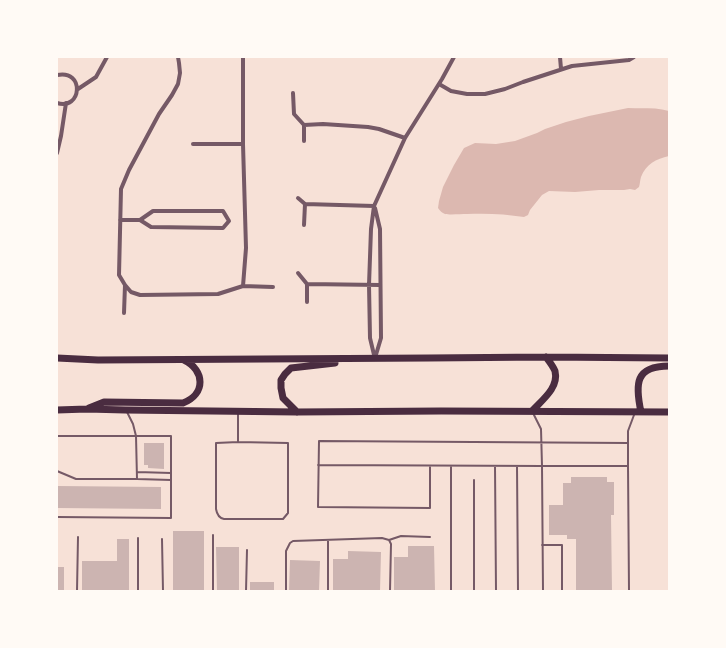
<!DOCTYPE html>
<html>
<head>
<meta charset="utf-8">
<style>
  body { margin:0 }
  #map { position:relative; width:726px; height:648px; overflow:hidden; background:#f7e1d7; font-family:Cabin,sans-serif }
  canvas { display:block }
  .frame { position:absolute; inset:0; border:58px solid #fffaf5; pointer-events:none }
</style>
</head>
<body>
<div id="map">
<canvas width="726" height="648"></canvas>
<div class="frame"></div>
</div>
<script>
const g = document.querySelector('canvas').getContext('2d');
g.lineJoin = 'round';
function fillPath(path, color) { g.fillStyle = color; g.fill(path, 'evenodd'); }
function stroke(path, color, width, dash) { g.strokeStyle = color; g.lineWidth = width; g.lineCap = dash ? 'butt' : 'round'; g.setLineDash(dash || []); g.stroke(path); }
fillPath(new Path2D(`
  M 628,108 C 642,109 655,107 669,111 L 669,156 C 656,159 646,164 641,177 C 640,180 640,184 639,187 L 635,190 L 630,189 L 624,190 L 599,190 L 575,192 L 549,191 L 542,195 L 530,210 L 528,215 L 524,217 C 506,214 486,213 467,214 C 461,214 450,215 445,214 C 442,213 440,211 438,208 L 439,201 L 443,187 L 454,165 L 464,148 L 475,143 L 496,144 L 515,141 L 537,133 L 545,129 L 566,122 L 589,116 Z`), '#dcb8b0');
fillPath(new Path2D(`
  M 144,443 L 164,443 L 164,469 L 148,468 L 148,465 L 144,465 Z
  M 571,477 L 607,477 L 607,482 L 614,482 L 614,515 L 611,515 L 612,591 L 576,591 L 576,539 L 567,539 L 567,535 L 549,535 L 549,505 L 563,505 L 563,483 L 571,483 Z
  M 57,486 L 161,487 L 161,509 L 57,508 Z
  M 173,531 L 204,531 L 204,591 L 173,591 Z
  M 117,539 L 129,539 L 129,591 L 82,591 L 82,561 L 117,561 Z
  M 408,546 L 434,546 L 435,591 L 394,591 L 394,557 L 408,557 Z
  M 216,547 L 239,547 L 239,591 L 217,591 Z
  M 348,551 L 381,552 L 380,591 L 333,591 L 333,559 L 348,559 Z
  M 290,560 L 320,561 L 319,591 L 289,591 Z
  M 57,567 L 64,567 L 64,591 L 57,591 Z
  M 250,582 L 274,582 L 274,591 L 250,591 Z`), '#ccb4b1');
stroke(new Path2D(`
  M 127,412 L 133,424 L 136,436 L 171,436 L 171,480
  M 238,412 L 238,442 L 288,443 L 288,513 L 283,519 L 224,519 C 219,518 217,515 216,509 L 216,443 L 238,442
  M 533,413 L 541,429 L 542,466 L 628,466 L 628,431 L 634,415
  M 57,436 L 136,436 L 137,479 L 171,480 L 171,518 L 57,517
  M 318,465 L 542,466 L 543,591
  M 430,466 L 430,508 L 318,507 L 319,441 L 628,443
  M 495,466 L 496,591
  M 517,466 L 518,591
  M 628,466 L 629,591
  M 57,471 L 76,479 L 136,479
  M 137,472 L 171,473
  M 474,480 L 474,591
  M 138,538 L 138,591
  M 162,539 L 163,591
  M 328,540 L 328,591
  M 389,540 L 401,536 L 430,537
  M 542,545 L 562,545 L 562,591
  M 77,591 L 78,537
  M 213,591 L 213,535
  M 246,591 L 247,550
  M 286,591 L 286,551 L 290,543 L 293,541 L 382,538 L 389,540 L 391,544 L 390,591
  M 451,591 L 451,466`), '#755966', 2);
stroke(new Path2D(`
  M 243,57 L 243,144 L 246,248 L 243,286
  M 560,57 L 561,69
  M 57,75 C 85,69 82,111 57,103
  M 439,84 L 451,91 L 467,94 L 485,94 L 505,89 L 523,82 L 572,66 L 629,60 L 634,57
  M 78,89 L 96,77 L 107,57
  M 293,93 L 294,114 L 304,125 L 304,141
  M 304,125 L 323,124 L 368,127 L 379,129 L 405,138
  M 193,144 L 243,144
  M 57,153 L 61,136 L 66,103
  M 298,198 L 305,204 L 374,206
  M 375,208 L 380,229 L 381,338 L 375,358
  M 120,220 L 140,220 L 151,227 L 223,228 L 229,221 L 223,211 L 153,211 L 140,220
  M 304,225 L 305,204
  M 298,273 L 307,284 L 307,302
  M 307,284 L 380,285
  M 125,285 L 131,292 L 140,295 L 218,294 L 243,286 L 273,287
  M 124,313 L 125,285 L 119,275 L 121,189 L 129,170 L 159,114 L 172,95 L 178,84 L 180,73 L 179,63 L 178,57
  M 375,359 L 370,338 L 369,285 L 371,229 L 374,206 L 405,138 L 442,79 L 454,57`), '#755966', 4);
stroke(new Path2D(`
  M 57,358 L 98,360 L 429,358 L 546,357 L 669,358
  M 89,408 L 104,402 L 183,403 C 206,394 205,370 184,360
  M 57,410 L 87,409 L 125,410 L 297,412 L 441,411 L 669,412
  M 532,411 C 542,400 559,388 555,371 C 553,366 549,361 546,357
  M 297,412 L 283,398 L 281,388 L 281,380 L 285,374 L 291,368 L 335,363
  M 641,412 C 635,384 635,366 669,366`), '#4a2c40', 7);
</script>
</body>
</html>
